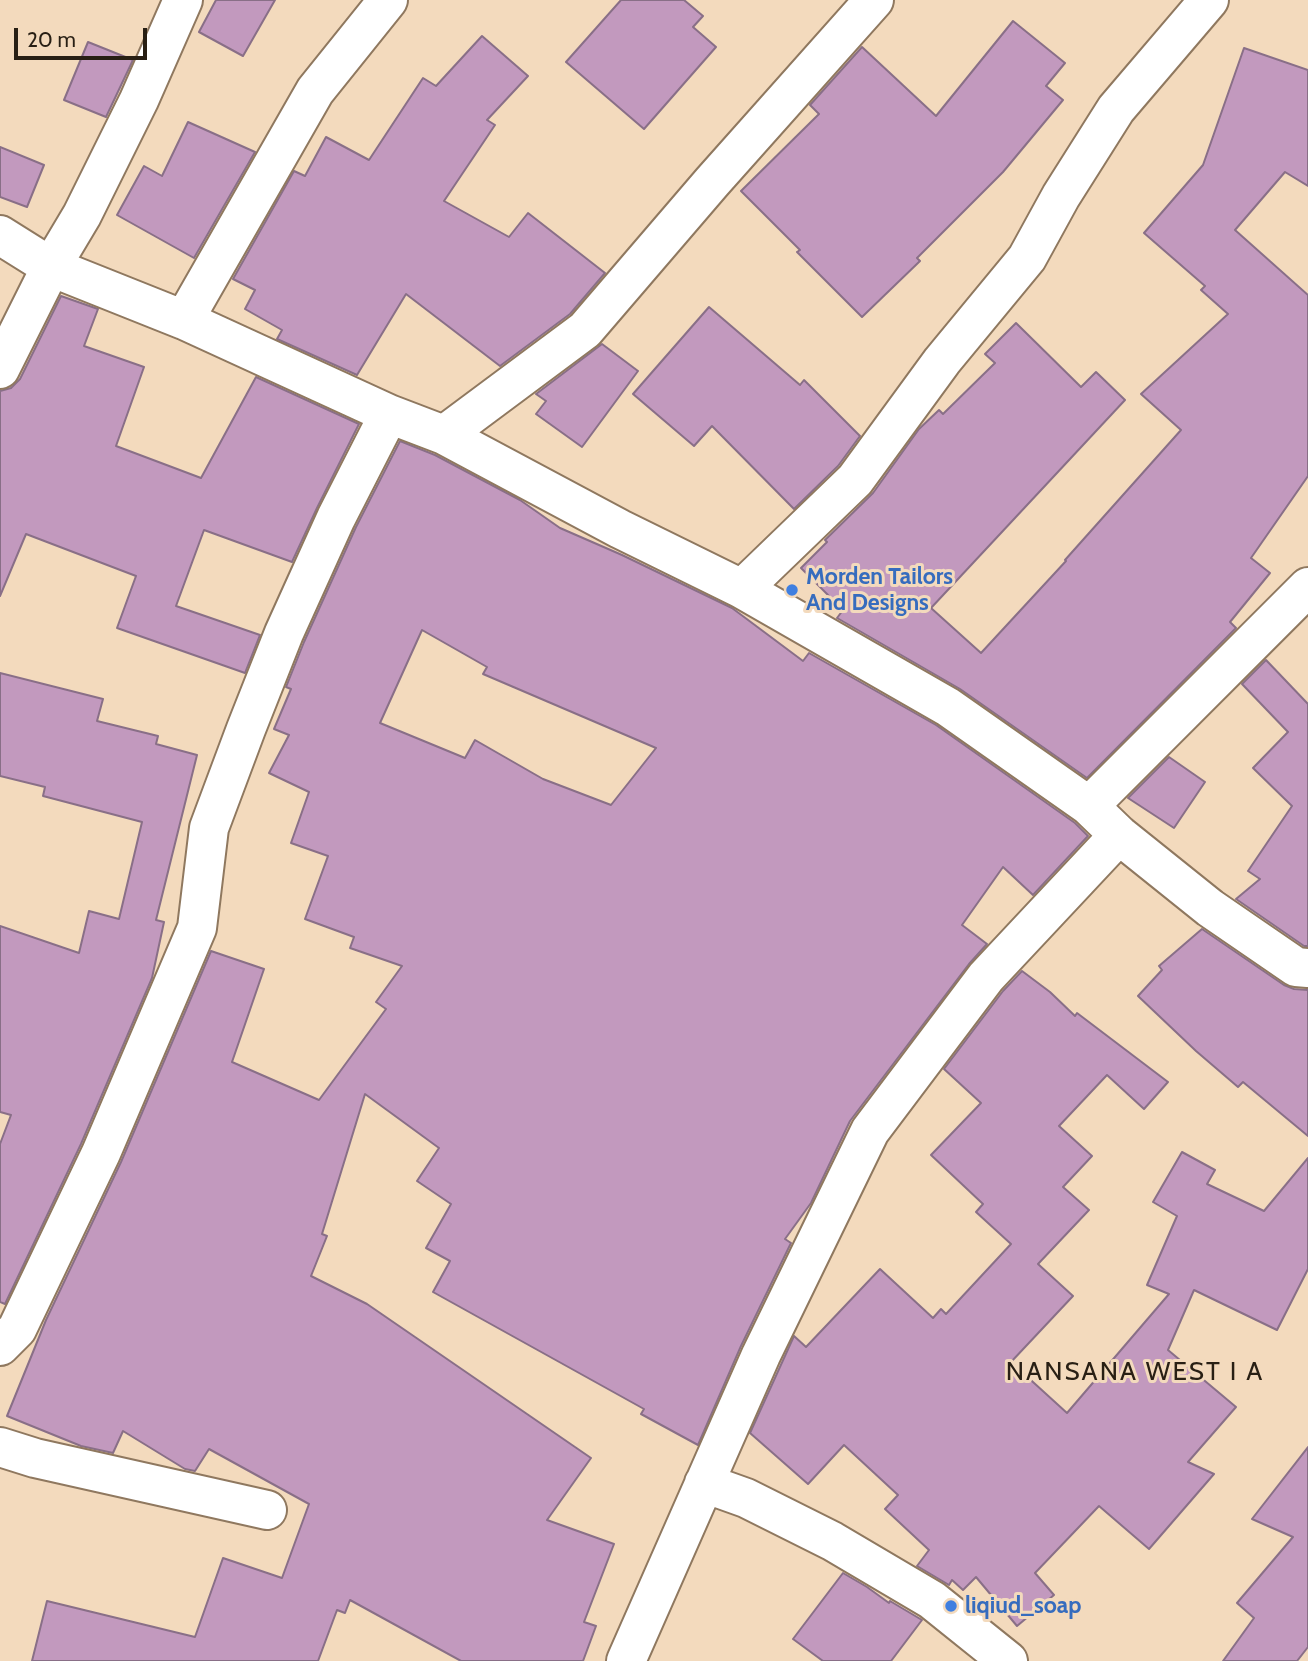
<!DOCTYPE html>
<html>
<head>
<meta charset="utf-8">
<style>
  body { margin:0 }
  #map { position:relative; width:1308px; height:1661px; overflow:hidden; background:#f3dabd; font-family:Cabin,sans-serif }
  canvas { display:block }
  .scale { position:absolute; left:14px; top:28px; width:133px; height:32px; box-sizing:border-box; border:4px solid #281f14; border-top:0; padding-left:9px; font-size:21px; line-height:24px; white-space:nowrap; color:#281f14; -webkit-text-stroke:5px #f3dabd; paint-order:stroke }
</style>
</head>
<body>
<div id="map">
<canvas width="1308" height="1661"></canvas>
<div class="scale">20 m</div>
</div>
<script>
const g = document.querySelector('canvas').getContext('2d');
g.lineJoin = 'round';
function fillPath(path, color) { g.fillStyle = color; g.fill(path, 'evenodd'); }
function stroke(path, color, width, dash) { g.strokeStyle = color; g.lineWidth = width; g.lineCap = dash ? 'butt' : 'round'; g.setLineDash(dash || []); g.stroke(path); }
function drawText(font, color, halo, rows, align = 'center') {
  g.font = font + ' Cabin,sans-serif'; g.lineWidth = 6; g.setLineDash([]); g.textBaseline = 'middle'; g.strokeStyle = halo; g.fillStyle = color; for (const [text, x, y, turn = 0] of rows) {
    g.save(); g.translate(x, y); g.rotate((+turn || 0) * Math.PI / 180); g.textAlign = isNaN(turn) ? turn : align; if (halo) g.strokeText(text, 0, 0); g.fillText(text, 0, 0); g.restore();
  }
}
const building = new Path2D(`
  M 216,0 L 275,0 L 243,56 L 199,32 Z
  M 621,0 L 684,0 L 703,16 L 693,27 L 716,47 L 644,129 L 566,62 Z
  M 1013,21 L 1065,63 L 1046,86 L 1063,100 L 1003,172 L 917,258 L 920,261 L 862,317 L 797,252 L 800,250 L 741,191 L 819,114 L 810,105 L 862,47 L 936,116 Z
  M 482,36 L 528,76 L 487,120 L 495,125 L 444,201 L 509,237 L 528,213 L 605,273 L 570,314 L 500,366 L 406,294 L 357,375 L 277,339 L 282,330 L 245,309 L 255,290 L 233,279 L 294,171 L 305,176 L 326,137 L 369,160 L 423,78 L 436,86 Z
  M 88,42 L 133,60 L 106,117 L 64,100 Z
  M 1244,48 L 1308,70 L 1308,186 L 1285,172 L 1235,230 L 1308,295 L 1308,476 L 1251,558 L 1270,573 L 1230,622 L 1236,628 L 1087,778 L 960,689 L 837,618 L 843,610 L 801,568 L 827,542 L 825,540 L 873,493 L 919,429 L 939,410 L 943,414 L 995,363 L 985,354 L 1016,323 L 1081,387 L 1096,372 L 1125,400 L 931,608 L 981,653 L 1066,561 L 1065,560 L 1181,430 L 1141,394 L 1228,314 L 1201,290 L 1205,286 L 1144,233 L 1203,165 Z
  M 188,122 L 255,152 L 194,258 L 117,215 L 144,166 L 162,176 Z
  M 0,147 L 44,165 L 27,207 L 0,197 Z
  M 61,296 L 98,309 L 84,346 L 144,367 L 116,446 L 201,478 L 256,377 L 359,424 L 317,508 L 292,562 L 204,530 L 176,606 L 260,635 L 245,673 L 117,628 L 136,576 L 26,534 L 0,596 L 0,391 L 11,388 L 20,379 Z
  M 709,307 L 800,385 L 804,380 L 860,436 L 838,466 L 794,509 L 712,426 L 694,446 L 633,394 Z
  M 602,344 L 638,371 L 582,447 L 536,414 L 546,401 L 536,394 Z
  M 400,441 L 435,455 L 520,500 L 560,528 L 622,555 L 732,608 L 803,661 L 809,653 L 936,725 L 1075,823 L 1088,836 L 1033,895 L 1003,867 L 962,925 L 987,944 L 969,964 L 850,1121 L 811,1203 L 785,1239 L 791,1243 L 741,1346 L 698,1445 L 641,1414 L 644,1409 L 433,1292 L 450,1261 L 426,1248 L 451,1204 L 417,1181 L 439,1148 L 365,1094 L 322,1234 L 327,1236 L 311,1276 L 367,1304 L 591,1458 L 547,1520 L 614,1544 L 584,1622 L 596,1626 L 583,1661 L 461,1661 L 350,1600 L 345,1613 L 337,1610 L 318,1661 L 32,1661 L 47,1601 L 195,1637 L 223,1558 L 282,1578 L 309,1504 L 209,1449 L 195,1471 L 185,1469 L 123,1431 L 113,1453 L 81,1446 L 7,1416 L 46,1320 L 121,1162 L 211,951 L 264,969 L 232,1062 L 319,1100 L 386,1009 L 376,1002 L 402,966 L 350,948 L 354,937 L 305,919 L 328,856 L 291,843 L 309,792 L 269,773 L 289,735 L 274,729 L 291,689 L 286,687 L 304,642 L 356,527 ZM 422,630 L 487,667 L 483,674 L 656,748 L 611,805 L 543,779 L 475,740 L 465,758 L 380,723 Z
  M 1266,660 L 1308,704 L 1308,946 L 1304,946 L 1236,899 L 1260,879 L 1248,871 L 1292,806 L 1253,768 L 1288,732 L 1242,684 Z
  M 0,673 L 103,699 L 97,721 L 158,736 L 156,744 L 197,755 L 156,920 L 164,922 L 152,978 L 81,1144 L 5,1304 L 0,1302 L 0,1144 L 11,1115 L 0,1112 L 0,926 L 79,953 L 89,911 L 119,919 L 142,822 L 43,796 L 45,787 L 0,776 Z
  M 1169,757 L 1205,782 L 1174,828 L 1128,798 Z
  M 1202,929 L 1284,985 L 1294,989 L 1308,990 L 1308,1136 L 1243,1082 L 1238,1087 L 1196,1051 L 1138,996 L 1162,970 L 1159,966 Z
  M 1022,971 L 1050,992 L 1075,1016 L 1077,1013 L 1168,1082 L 1144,1109 L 1107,1075 L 1059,1126 L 1092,1156 L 1063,1187 L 1089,1210 L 1038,1264 L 1073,1296 L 1011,1362 L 1067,1413 L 1169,1294 L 1147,1285 L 1177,1216 L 1153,1202 L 1182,1152 L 1215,1170 L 1207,1184 L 1264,1211 L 1308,1158 L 1308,1269 L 1277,1330 L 1194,1290 L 1168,1350 L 1236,1407 L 1188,1462 L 1214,1474 L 1149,1549 L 1099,1506 L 1035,1573 L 1054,1595 L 1017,1626 L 976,1577 L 963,1590 L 952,1580 L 949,1585 L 917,1566 L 929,1550 L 885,1509 L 898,1495 L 844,1445 L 808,1484 L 750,1433 L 794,1336 L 806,1347 L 880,1269 L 933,1318 L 941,1309 L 946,1314 L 1011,1244 L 976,1212 L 983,1204 L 931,1155 L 981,1103 L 944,1069 L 1003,991 Z
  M 1308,1447 L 1308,1647 L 1297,1661 L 1223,1661 L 1254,1618 L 1237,1603 L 1293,1537 L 1252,1519 Z
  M 843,1573 L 867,1587 L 889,1603 L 890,1601 L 922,1620 L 891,1661 L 823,1661 L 793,1639 Z`);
fillPath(building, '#c299be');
stroke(building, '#896f87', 2);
const minor = new Path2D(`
  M 0,235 L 51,267 L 184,320 L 389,414 L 444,435 L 620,529 L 742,589 L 948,707 L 1089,806 L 1119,835 L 1210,908 L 1296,967 L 1308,968
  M 184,320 L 315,91 L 388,0
  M 0,369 L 51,267 L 82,215 L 139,100 L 183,0
  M 444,435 L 585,330 L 712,182 L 874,0
  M 742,589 L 855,480 L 942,361 L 1027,258 L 1061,196 L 1116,109 L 1209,0
  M 1089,806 L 1308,587
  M 0,1346 L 17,1329 L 101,1153 L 197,928 L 209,828 L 246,729 L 284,633 L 336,518 L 389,414
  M 0,1447 L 35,1458 L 267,1510
  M 704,1483 L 746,1498 L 832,1541 L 932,1600 L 1008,1661
  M 626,1661 L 761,1355 L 870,1131 L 986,977 L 1119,835`);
stroke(minor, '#8f785f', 42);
stroke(minor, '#fff', 38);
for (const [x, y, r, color] of [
  [792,590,7,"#3f7fe0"],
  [951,1606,7,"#3f7fe0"]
]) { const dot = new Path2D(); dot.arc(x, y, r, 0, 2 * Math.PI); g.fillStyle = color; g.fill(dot); stroke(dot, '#f3dabd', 2.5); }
drawText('bold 23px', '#366cbe', '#f3dabd', [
  ["Morden Tailors",806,577],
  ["And Designs",806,603],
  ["liqiud_soap",965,1606]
], 'left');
g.letterSpacing = '2px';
drawText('26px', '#281f14', '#f3dabd', [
  ["NANSANA WEST I A",1135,1372]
]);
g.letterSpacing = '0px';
</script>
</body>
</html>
